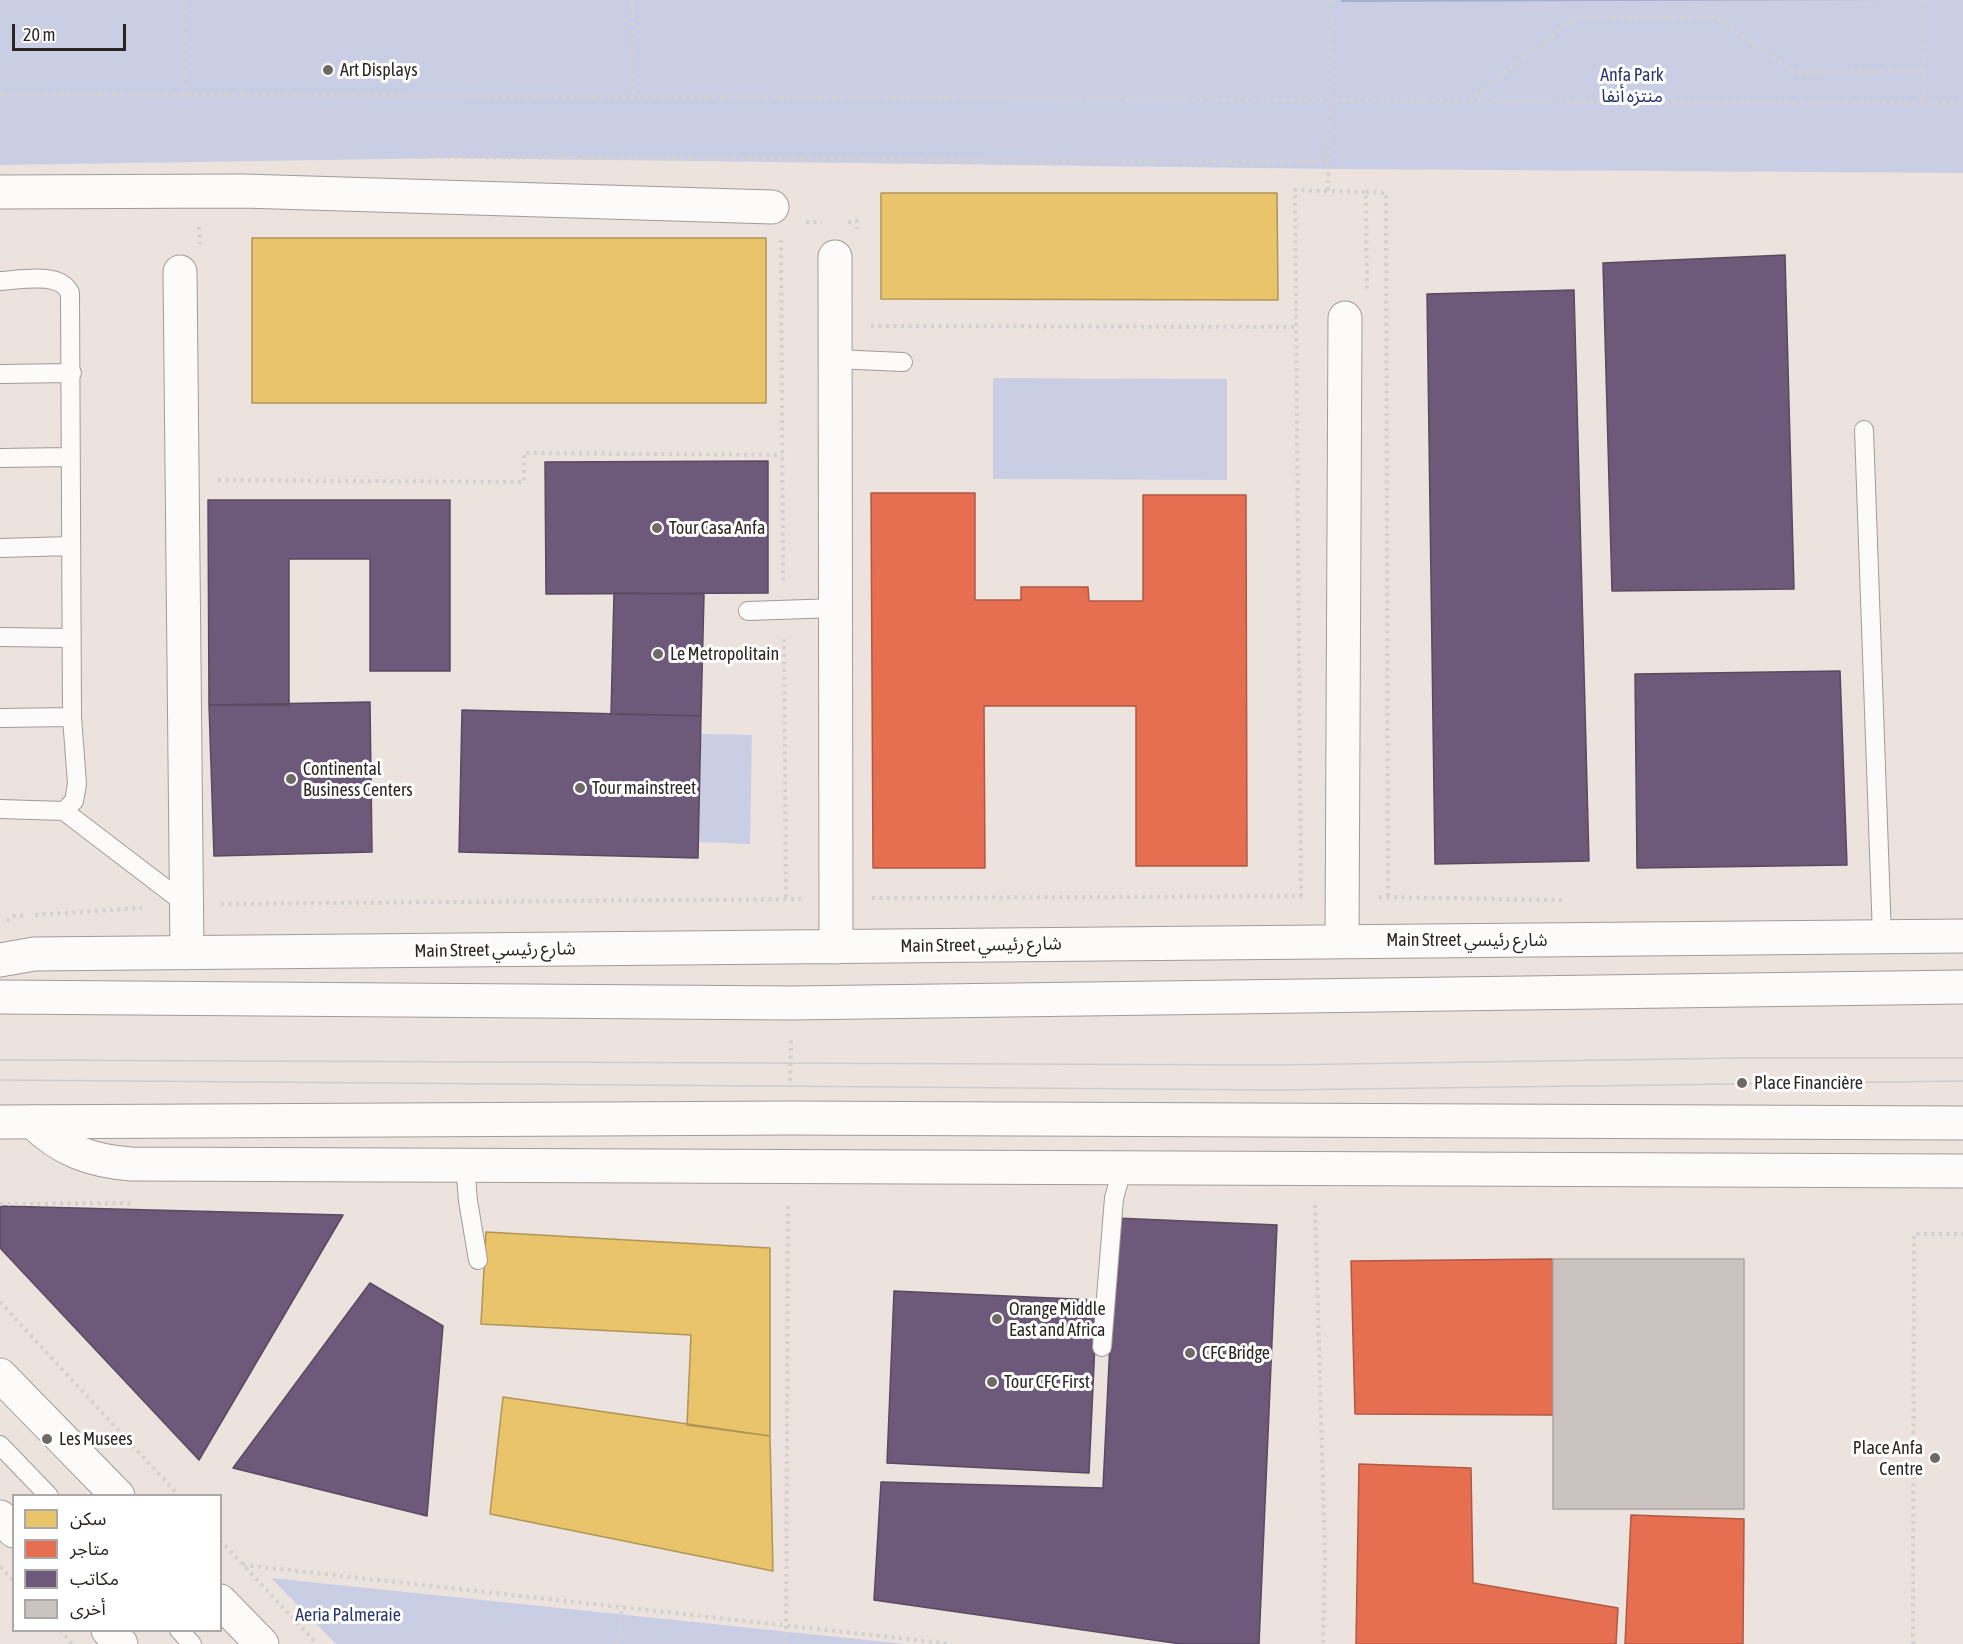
<!DOCTYPE html>
<html>
<head>
<meta charset="utf-8">
<style>
  body { margin:0 }
  #map { position:relative; width:1963px; height:1644px; overflow:hidden; background:#ece3df; font-family:"Asap Condensed","Noto Sans Arabic",sans-serif }
  canvas { display:block }
  .legend { position:absolute; left:12px; top:1494px; width:210px; height:138px; box-sizing:border-box; background:#fff; border:2px solid #aba8a7; margin:0; padding:8px 10px; list-style:none; font-size:18px; color:#2c2623 }
  .legend li { display:flex; align-items:center; gap:12px; height:30px }
  .legend b { width:30px; border:2px solid #aba8a7 }
  .scale { position:absolute; left:12px; top:24px; width:114px; height:27px; box-sizing:border-box; border:3px solid #2c2623; border-top:0; padding-left:8px; font-size:18px; line-height:21px; white-space:nowrap; color:#2c2623; -webkit-text-stroke:4px #fff; paint-order:stroke }
</style>
</head>
<body>
<div id="map">
<canvas width="1963" height="1644"></canvas>
<ul class="legend">
<li><b style="height:16px;background:#e9c46a"></b>سكن</li>
<li><b style="height:16px;background:#e76f51"></b>متاجر</li>
<li><b style="height:16px;background:#6d597a"></b>مكاتب</li>
<li><b style="height:16px;background:#cac3bf"></b>أخرى</li>
</ul>
<div class="scale">20 m</div>
</div>
<script>
const g = document.querySelector('canvas').getContext('2d');
g.lineJoin = 'round';
function fillPath(path, color) { g.fillStyle = color; g.fill(path, 'evenodd'); }
function stroke(path, color, width, dash) { g.strokeStyle = color; g.lineWidth = width; g.lineCap = dash ? 'butt' : 'round'; g.setLineDash(dash || []); g.stroke(path); }
function drawText(font, color, halo, rows, align = 'center') {
  g.font = font + ' "Asap Condensed","Noto Sans Arabic",sans-serif'; g.lineWidth = 6; g.setLineDash([]); g.textBaseline = 'middle'; g.strokeStyle = halo; g.fillStyle = color; for (const [text, x, y, turn = 0] of rows) {
    g.save(); g.translate(x, y); g.rotate((+turn || 0) * Math.PI / 180); g.textAlign = isNaN(turn) ? turn : align; if (halo) g.strokeText(text, 0, 0); g.fillText(text, 0, 0); g.restore();
  }
}
fillPath(new Path2D(`
  M 0,0 L 1963,0 L 1963,173 L 1338,169 L 453,158 L 0,165 Z
  M 993,378 L 1227,379 L 1227,480 L 993,479 Z
  M 701,734 L 752,735 L 750,844 L 699,842 Z
  M 271,1578 L 905,1644 L 336,1644 Z`), '#cacee4');
fillPath(new Path2D(`
  M 1341,0 L 1898,0 L 1341,2 Z`), '#a6aecd');
const homes = new Path2D(`
  M 881,193 L 1277,193 L 1278,300 L 881,299 Z
  M 252,238 L 766,238 L 766,403 L 252,403 Z
  M 486,1232 L 770,1248 L 770,1436 L 687,1425 L 691,1335 L 481,1324 Z
  M 503,1397 L 770,1436 L 773,1571 L 490,1514 Z`);
fillPath(homes, '#e9c46a');
stroke(homes, '#b09555', 1.5);
const shops = new Path2D(`
  M 871,493 L 975,493 L 975,600 L 1021,600 L 1021,587 L 1088,587 L 1089,601 L 1143,601 L 1143,495 L 1246,495 L 1247,866 L 1136,866 L 1136,706 L 984,706 L 985,868 L 873,868 Z
  M 1553,1259 L 1553,1415 L 1355,1414 L 1351,1261 Z
  M 1359,1464 L 1471,1468 L 1473,1583 L 1618,1608 L 1616,1644 L 1356,1644 Z
  M 1631,1515 L 1744,1519 L 1743,1644 L 1625,1644 Z`);
fillPath(shops, '#e76f51');
stroke(shops, '#af5943', 1.5);
const offices = new Path2D(`
  M 1785,255 L 1794,589 L 1612,591 L 1603,263 Z
  M 1574,290 L 1589,861 L 1435,864 L 1427,294 Z
  M 768,461 L 768,593 L 546,594 L 545,462 Z
  M 208,500 L 450,500 L 450,671 L 370,671 L 370,559 L 289,559 L 289,705 L 209,705 Z
  M 614,593 L 704,594 L 701,716 L 611,714 Z
  M 1840,671 L 1847,865 L 1637,868 L 1635,674 Z
  M 370,702 L 372,852 L 214,856 L 209,705 Z
  M 462,710 L 701,716 L 698,858 L 459,852 Z
  M 0,1206 L 343,1215 L 199,1460 L 0,1248 Z
  M 1116,1218 L 1277,1225 L 1259,1644 L 1181,1644 L 874,1600 L 881,1482 L 1103,1488 Z
  M 370,1283 L 443,1326 L 427,1516 L 233,1468 Z
  M 894,1291 L 1097,1300 L 1089,1473 L 887,1463 Z`);
fillPath(offices, '#6d597a');
stroke(offices, '#5a4a60', 1.5);
const building = new Path2D(`
  M 1553,1259 L 1744,1259 L 1744,1509 L 1553,1509 Z`);
fillPath(building, '#cac3bf');
stroke(building, '#aea8a5', 1.5);
const lane = new Path2D(`
  M 0,281 C 21,280 60,271 70,293 L 72,717
  M 835,359 L 903,362
  M 0,374 L 72,373
  M 1864,430 L 1882,936
  M 0,458 L 68,457
  M 0,548 L 71,546
  M 748,611 L 836,608
  M 0,637 L 71,638
  M 0,718 L 72,717 L 77,784 L 74,801 L 64,811 L 0,809
  M 64,811 L 187,905
  M 465,1165 L 468,1201 L 478,1260
  M 1102,1347 L 1114,1198 L 1123,1167
  M 0,1445 L 49,1496
  M 179,1630 L 192,1644`);
const street = new Path2D(`
  M 0,192 L 243,191 L 772,207
  M 835,257 L 836,947
  M 180,272 L 187,953
  M 1342,941 L 1345,318
  M 0,960 L 34,954 L 1963,936
  M 33,1122 C 61,1150 91,1161 131,1164 L 1963,1171`);
const secondary = new Path2D(`
  M 0,997 L 792,1003 L 1963,987
  M 0,1122 L 789,1118 L 1963,1123
  M 0,1375 L 118,1496
  M 0,1517 L 14,1531
  M 220,1601 L 262,1644
  M 108,1630 L 121,1644`);
stroke(lane, '#a29b98', 20);
stroke(street, '#a29b98', 35);
stroke(secondary, '#a29b98', 35);
stroke(new Path2D(`
  M 632,0 L 633,96
  M 1331,0 L 1328,191 L 1366,192 L 1367,290
  M 1923,0 L 1923,103
  M 0,94 L 1963,103
  M 185,95 L 185,0
  M 1469,101 L 1575,18 L 1717,18 L 1795,73 L 1923,70
  M 418,157 L 1328,162
  M 1366,192 L 1386,193 L 1388,897
  M 806,222 L 822,222
  M 848,222 L 857,221 L 857,229
  M 199,227 L 200,244
  M 781,240 L 783,580
  M 871,326 L 1297,327
  M 218,480 L 524,482 L 524,453 L 782,455
  M 784,639 L 786,899
  M 1301,896 L 1295,190 L 1328,191
  M 1379,897 L 1563,900
  M 872,898 L 1305,896
  M 221,904 L 801,899
  M 35,915 L 142,908
  M 7,921 L 13,916 L 28,915
  M 790,1081 L 791,1038
  M 0,1204 L 131,1203
  M 1315,1205 L 1325,1558 L 1323,1644
  M 0,1302 L 179,1496
  M 220,1540 L 317,1644
  M 243,1565 L 952,1644
  M 0,1567 L 14,1581
  M 60,1630 L 72,1644
  M 618,1644 L 622,1606
  M 786,1644 L 788,1203
  M 1913,1644 L 1914,1234 L 1963,1234`), '#d4d1d0', 4, [3, 4.5]);
stroke(lane, '#fcfbfa', 18);
stroke(street, '#fcfbfa', 33);
stroke(secondary, '#fcfbfa', 33);
stroke(new Path2D(`
  M 0,1060 L 1275,1065 L 1743,1058 L 1963,1058
  M 0,1080 L 1276,1090 L 1963,1081`), '#cfcccb', 1.5);
for (const [x, y, r, color] of [
  [328,70,6,"#6f6865"],
  [657,528,6,"#6f6865"],
  [658,654,6,"#6f6865"],
  [291,779,6,"#6f6865"],
  [580,788,6,"#6f6865"],
  [1742,1083,6,"#6f6865"],
  [997,1319,6,"#6f6865"],
  [1190,1353,6,"#6f6865"],
  [992,1382,6,"#6f6865"],
  [47,1439,6,"#6f6865"],
  [1935,1458,6,"#6f6865"]
]) { const dot = new Path2D(); dot.arc(x, y, r, 0, 2 * Math.PI); g.fillStyle = color; g.fill(dot); stroke(dot, '#fff', 2); }
drawText('18px', '#2c2623', '#fff', [
  ["Art Displays",340,70],
  ["Tour Casa Anfa",669,528],
  ["Le Metropolitain",670,654],
  ["Continental",303,769],
  ["Business Centers",303,790],
  ["Tour mainstreet",592,788],
  ["Place Financière",1754,1083],
  ["Orange Middle",1009,1309],
  ["East and Africa",1009,1330],
  ["CFC Bridge",1202,1353],
  ["Tour CFC First",1004,1382],
  ["Les Musees",59,1439],
  ["Place Anfa",1923,1448,"right"],
  ["Centre",1923,1469,"right"]
], 'left');
drawText('18px', '#28356e', '#fff', [
  ["Anfa Park",1632,75],
  ["منتزه أنفا",1632,96],
  ["Aeria Palmeraie",348,1615]
]);
drawText('18px', '#2c2623', '#fff', [
  ["Main Street شارع رئيسي",1467,940],
  ["Main Street شارع رئيسي",981,945,-1],
  ["Main Street شارع رئيسي",495,950,-1]
]);
</script>
</body>
</html>
